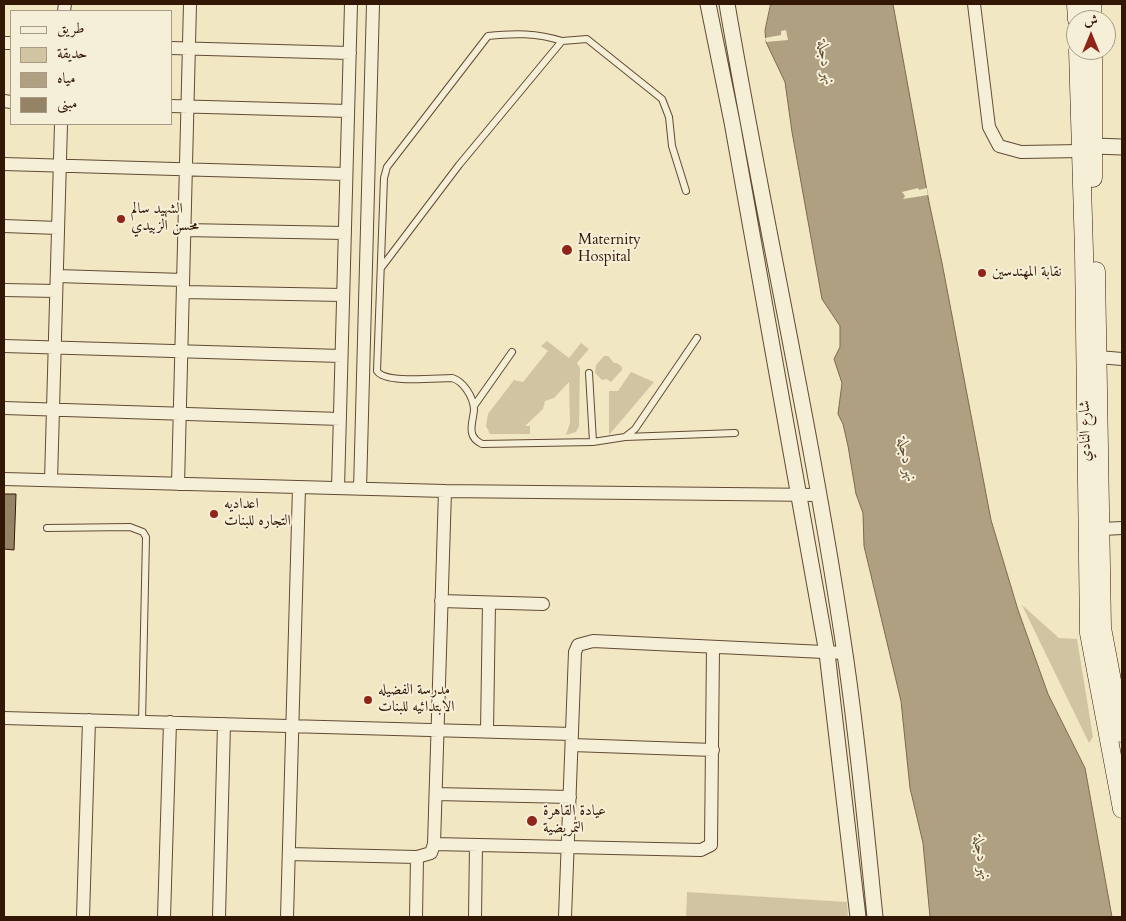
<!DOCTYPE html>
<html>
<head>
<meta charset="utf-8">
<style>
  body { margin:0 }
  #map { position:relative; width:1126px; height:921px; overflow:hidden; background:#f1e7c3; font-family:Cardo,Amiri,serif }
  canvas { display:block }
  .frame { position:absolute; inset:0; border:5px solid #321705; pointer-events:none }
  .legend { position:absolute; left:10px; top:10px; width:162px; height:115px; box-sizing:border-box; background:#f6efd8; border:1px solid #a89984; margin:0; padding:6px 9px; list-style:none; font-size:15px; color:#321705 }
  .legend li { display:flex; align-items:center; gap:10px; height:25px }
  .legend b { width:25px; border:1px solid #a89984 }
  .north { position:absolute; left:1066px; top:10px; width:50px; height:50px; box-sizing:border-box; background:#f6efd8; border:1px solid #a89984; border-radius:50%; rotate:0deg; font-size:14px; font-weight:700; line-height:20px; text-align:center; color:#321705 }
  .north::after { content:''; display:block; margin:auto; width:18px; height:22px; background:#8f2418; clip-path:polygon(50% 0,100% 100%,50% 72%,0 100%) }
</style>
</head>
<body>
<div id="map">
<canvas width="1126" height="921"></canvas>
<div class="frame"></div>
<ul class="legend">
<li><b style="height:6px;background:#f6efd8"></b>طريق</li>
<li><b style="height:14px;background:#d1c4a3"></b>حديقة</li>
<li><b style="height:14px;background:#b0a082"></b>مياه</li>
<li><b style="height:14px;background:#958368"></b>مبنى</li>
</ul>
<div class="north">ش</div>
</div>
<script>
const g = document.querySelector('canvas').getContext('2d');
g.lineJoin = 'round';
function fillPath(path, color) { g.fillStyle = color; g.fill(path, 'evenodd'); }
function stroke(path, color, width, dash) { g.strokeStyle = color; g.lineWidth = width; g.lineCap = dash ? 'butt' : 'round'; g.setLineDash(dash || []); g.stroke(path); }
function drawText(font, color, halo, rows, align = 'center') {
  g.font = font + ' Cardo,Amiri,serif'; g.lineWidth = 4; g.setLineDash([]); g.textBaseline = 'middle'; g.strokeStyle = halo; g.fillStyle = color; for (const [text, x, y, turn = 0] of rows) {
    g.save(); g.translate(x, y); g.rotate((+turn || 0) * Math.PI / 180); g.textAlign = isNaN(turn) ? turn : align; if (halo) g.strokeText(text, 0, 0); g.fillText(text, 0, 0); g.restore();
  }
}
fillPath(new Path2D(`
  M 547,341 L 569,358 L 581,343 L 589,349 L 577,363 L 580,368 L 579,426 L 576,432 L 566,435 L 570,423 L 569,382 L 554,398 L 545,401 L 543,409 L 525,426 L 530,426 L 530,434 L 490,434 L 486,426 L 488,414 L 514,380 L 523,382 L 548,351 L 541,346 Z
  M 604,356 L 608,356 L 614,363 L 617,363 L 622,367 L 622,370 L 611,382 L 607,379 L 602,380 L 595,373 L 596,365 Z
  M 631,372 L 654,382 L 609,435 L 609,391 L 618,391 Z
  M 1022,605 L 1059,638 L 1077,639 L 1093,737 L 1089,743 Z
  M 687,892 L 847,902 L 848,917 L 686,917 Z`), '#d1c4a3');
const water = new Path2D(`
  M 771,4 L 893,4 L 929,202 L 942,263 L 991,520 L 1018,610 L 1048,694 L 1085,768 L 1112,917 L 930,917 L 923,843 L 910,788 L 901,701 L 864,546 L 863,513 L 856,494 L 848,446 L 843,424 L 838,414 L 842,383 L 834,359 L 840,347 L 840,326 L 822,299 L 792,132 L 785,82 L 766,42 L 765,31 Z`);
fillPath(water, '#b0a082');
stroke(water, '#7e6950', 1);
fillPath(new Path2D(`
  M 786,30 L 788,40 L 766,42 L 765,38 L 781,35 L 781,31 Z
  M 918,188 L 919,190 L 927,188 L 928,195 L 903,199 L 905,196 L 902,192 Z`), '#f1e7c3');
const building = new Path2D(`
  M 4,494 L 16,494 L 14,550 L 4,549 Z`);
fillPath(building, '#958368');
stroke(building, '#321705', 1);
const service = new Path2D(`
  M 562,41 C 537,33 514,33 488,36 L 387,167 L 384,178 L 377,371 C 385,384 436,378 452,378 C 463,381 473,396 474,409 C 474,416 470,426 472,433 C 473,439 478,442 482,444 L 593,442 L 625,437 L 635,429 L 697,338
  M 381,268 L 459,165 L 562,41 L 587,39 L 662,99 L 669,117 L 672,146 L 686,191
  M 589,373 L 593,442
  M 474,406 L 512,352
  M 625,437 L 735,433
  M 47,528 L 130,527 L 143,532 L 146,537 L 142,722`);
const minor = new Path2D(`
  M 974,4 L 989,127 L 999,146 L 1021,152 L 1081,151
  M 64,11 L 65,4
  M 4,43 L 11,43
  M 171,48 L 350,53
  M 4,101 L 11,102
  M 171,106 L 348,111
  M 4,164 L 346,174
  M 4,226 L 58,228
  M 184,230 L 345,233
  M 57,276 L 183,280
  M 4,290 L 56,291
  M 183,292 L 343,295
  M 4,346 L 341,356
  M 1098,357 L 1122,359
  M 4,408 L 340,419
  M 4,479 L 445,491 L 819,495
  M 51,480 L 61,124
  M 178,484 L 190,4
  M 338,488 L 351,4
  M 360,489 L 373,4
  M 1102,529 L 1122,528
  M 441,601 L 543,604
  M 4,718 L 572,734
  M 487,731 L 489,603
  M 572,745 L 713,750
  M 436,794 L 570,797
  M 434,844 L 701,850 L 711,845 L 713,647
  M 289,854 L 417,857 L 431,853 L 434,844 L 445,491
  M 83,917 L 89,720
  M 164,917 L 170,722
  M 219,917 L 224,724
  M 287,917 L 299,487
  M 416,917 L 417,857
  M 475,917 L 476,845
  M 565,917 L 575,652 L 578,645 L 593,641 L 845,653`);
const tertiary = new Path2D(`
  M 708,4 L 732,122 L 827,653 L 858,917
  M 727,4 C 764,221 813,436 845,654 C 858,741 866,829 875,917
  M 1082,150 L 1094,146 L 1122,147`);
const secondary = new Path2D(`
  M 1076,4 L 1077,20
  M 1092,4 L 1092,20
  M 1078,50 L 1084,252 L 1089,633 L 1122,809
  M 1093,50 L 1093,178
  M 1096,271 L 1102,628 L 1122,733`);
stroke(service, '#624b34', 8);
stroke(minor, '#624b34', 14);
stroke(tertiary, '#624b34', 17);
stroke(secondary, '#321705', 19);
stroke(service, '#f6efd8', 6);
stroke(minor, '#f6efd8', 12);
stroke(tertiary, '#f6efd8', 15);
stroke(secondary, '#f6efd8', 18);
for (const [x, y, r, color] of [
  [121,219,5,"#8f2418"],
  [567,250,6,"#8f2418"],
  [982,273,5,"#8f2418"],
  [214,514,5,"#8f2418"],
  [368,700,5,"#8f2418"],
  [532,821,6,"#8f2418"]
]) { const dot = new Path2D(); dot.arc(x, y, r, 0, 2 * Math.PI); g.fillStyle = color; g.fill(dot); stroke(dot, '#f6efd8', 2); }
drawText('15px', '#321705', '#f6efd8', [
  ["الشهيد سالم",131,210],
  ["محسن الزبيدي",131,227],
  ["Maternity",578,241],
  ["Hospital",578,258],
  ["نقابة المهندسين",992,273],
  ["اعداديه",224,505],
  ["التجاره للبنات",224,522],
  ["مدرسة الفضيله",378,691],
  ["الابتدائيه للبنات",378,708],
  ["عيادة القاهرة",543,812],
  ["التمريضية",543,829]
], 'left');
drawText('15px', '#321705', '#f6efd8', [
  ["شارع النادي",1086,431,-91]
]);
drawText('italic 16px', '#644e37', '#f6efd8', [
  ["نهر دجلة",825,63,80],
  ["نهر دجلة",906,460,77],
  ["نهر دجلة",981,858,79]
]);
</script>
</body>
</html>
